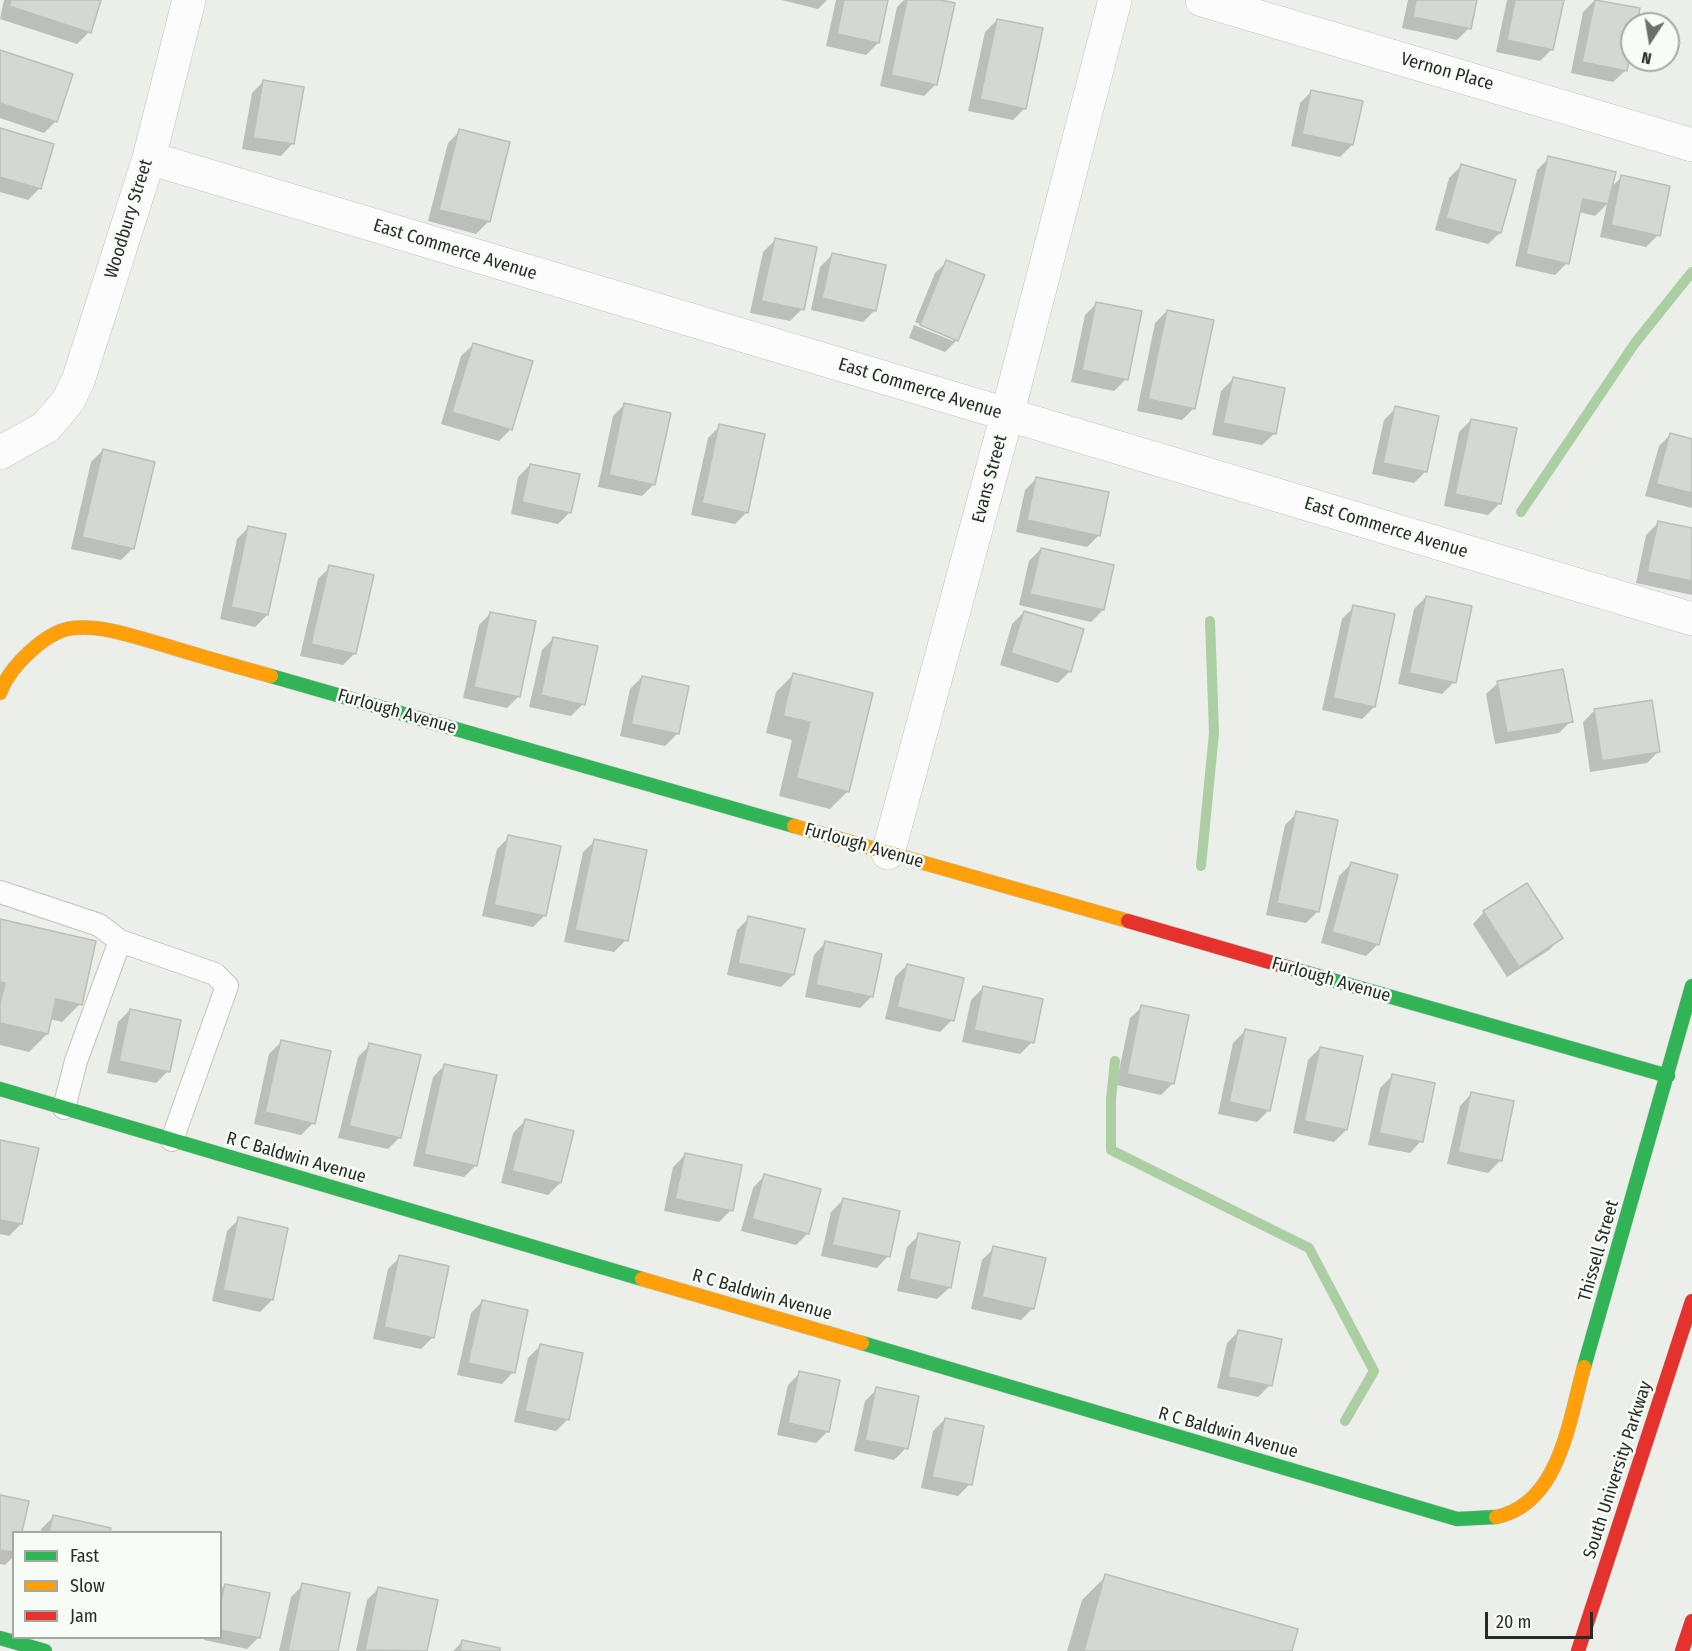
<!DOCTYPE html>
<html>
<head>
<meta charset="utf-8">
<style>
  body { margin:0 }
  #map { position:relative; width:1692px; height:1651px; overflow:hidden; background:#ebeee9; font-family:"Fira Sans Condensed",sans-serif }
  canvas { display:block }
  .legend { position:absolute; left:12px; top:1531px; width:210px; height:108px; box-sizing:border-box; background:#f7fdf6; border:2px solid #a5a9a4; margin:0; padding:8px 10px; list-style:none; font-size:18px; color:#292b29 }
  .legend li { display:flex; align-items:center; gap:12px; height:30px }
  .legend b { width:30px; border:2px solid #a5a9a4 }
  .north { position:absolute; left:1620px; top:12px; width:60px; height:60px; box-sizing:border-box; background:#f7fdf6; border:2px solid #a5a9a4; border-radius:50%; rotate:192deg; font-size:16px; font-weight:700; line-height:24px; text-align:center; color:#292b29 }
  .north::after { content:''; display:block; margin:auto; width:21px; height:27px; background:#6d6f6c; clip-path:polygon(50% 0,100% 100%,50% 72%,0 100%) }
  .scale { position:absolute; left:1485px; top:1612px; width:108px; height:27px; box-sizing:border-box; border:3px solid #292b29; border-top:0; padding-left:8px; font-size:18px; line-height:21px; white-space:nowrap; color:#292b29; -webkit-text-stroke:4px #f7fdf6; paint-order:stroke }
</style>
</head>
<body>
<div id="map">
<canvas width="1692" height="1651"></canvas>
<ul class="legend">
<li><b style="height:8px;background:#30b455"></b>Fast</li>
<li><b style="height:8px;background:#ff9f0a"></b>Slow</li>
<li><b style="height:8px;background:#e5322d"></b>Jam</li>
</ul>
<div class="north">N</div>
<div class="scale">20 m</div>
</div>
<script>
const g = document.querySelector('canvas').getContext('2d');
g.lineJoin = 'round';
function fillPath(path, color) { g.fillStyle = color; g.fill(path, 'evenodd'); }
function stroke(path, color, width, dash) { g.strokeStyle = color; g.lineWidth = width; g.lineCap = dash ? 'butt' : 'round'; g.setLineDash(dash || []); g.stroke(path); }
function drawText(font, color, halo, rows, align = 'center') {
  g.font = font + ' "Fira Sans Condensed",sans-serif'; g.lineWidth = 5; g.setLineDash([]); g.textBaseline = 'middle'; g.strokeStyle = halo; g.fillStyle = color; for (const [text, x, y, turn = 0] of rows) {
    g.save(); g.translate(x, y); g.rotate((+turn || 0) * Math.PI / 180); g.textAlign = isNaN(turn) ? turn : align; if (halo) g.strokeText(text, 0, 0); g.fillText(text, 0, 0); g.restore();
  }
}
fillPath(new Path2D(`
  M 4,0 L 100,0 L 89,32 L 77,44 L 0,19 Z
  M 781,0 L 827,0 L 818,9 Z
  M 836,0 L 887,0 L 878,43 L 866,55 L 826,46 Z
  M 904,0 L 934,0 L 936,84 L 924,96 L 880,86 L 897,7 Z
  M 1408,0 L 1475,0 L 1469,28 L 1457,40 L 1402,28 Z
  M 1507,0 L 1562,0 L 1552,49 L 1540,61 L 1496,52 Z
  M 1595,0 L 1635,24 L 1632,24 L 1632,38 L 1625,71 L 1613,82 L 1571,73 L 1583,12 Z
  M 997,20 L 1025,108 L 1013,120 L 968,111 L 985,32 Z
  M 0,51 L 71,75 L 55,122 L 44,133 L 0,118 Z
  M 264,81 L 292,144 L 281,156 L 242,149 L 252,93 Z
  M 1312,91 L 1352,145 L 1340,157 L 1291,146 L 1300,103 Z
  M 0,129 L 40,188 L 28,200 L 0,192 Z
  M 460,131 L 488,222 L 476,234 L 428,221 L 448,143 Z
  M 1549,158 L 1610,188 L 1622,177 L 1658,235 L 1646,247 L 1600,237 L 1607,204 L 1595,216 L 1579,212 L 1567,263 L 1555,275 L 1515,266 L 1537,170 Z
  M 1461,166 L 1500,233 L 1488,244 L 1435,230 L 1449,178 Z
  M 775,240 L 802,309 L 790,321 L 750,313 L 763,252 Z
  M 832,255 L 875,310 L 863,322 L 811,310 L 820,267 Z
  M 947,262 L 957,340 L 945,352 L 909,338 L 914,325 L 953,341 L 953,337 L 915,322 L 935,273 Z
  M 1097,303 L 1126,379 L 1114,391 L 1071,382 L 1085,315 Z
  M 1167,311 L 1194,408 L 1182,420 L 1137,411 L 1155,323 Z
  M 473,345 L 511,429 L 499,441 L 441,424 L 461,356 Z
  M 1233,379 L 1274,434 L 1262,445 L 1212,435 L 1221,391 Z
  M 625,404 L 654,484 L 642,496 L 598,487 L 613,416 Z
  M 1396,408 L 1426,471 L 1414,483 L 1372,474 L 1384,420 Z
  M 1471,420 L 1500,503 L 1488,515 L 1444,506 L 1459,432 Z
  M 720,426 L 747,512 L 735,524 L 691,515 L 708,438 Z
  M 1671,434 L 1692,440 L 1692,508 L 1645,496 L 1659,446 Z
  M 103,450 L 133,548 L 121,560 L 71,549 L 91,462 Z
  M 530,465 L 570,512 L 558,524 L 511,514 L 518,477 Z
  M 1037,478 L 1099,535 L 1087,547 L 1016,532 L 1025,490 Z
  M 1658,523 L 1692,530 L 1692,595 L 1636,583 L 1646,535 Z
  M 249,527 L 267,615 L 255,627 L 220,619 L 237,539 Z
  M 1041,549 L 1103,610 L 1091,622 L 1019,605 L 1029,561 Z
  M 330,567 L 355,653 L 343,665 L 300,656 L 318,579 Z
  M 1426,597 L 1454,682 L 1442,694 L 1398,684 L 1414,609 Z
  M 1354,607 L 1374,707 L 1362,719 L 1322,710 L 1342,619 Z
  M 1024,612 L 1070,671 L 1058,683 L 1000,665 L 1012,624 Z
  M 491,613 L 519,696 L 507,708 L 463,698 L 479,625 Z
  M 554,638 L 583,704 L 571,716 L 529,707 L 542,650 Z
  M 794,674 L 848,791 L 830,809 L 779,796 L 792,740 L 766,733 L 776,692 Z
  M 642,677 L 687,687 L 677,734 L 665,746 L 620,736 L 630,689 Z
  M 1498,683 L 1571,721 L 1559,733 L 1495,744 L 1486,694 Z
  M 1595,710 L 1659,751 L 1647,763 L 1590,772 L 1583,722 Z
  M 1297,813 L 1318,911 L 1306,923 L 1266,915 L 1285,825 Z
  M 509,837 L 545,915 L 533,927 L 482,916 L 497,849 Z
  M 595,841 L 626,940 L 614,952 L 564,942 L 583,852 Z
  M 1351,864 L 1378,944 L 1366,956 L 1321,943 L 1339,876 Z
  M 1484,912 L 1561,938 L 1549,950 L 1507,977 L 1473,924 Z
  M 749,918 L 793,975 L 781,987 L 727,975 L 737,930 Z
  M 0,921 L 80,1004 L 62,1022 L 50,1019 L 47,1034 L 29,1052 L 0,1045 Z
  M 825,943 L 872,996 L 860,1008 L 805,997 L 814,955 Z
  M 907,965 L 952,1020 L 940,1032 L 885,1019 L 895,977 Z
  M 983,988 L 1032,1042 L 1020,1054 L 962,1042 L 971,1000 Z
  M 1142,1007 L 1173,1083 L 1161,1095 L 1116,1085 L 1130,1018 Z
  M 130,1010 L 168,1071 L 156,1083 L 107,1073 L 118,1022 Z
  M 1245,1031 L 1269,1110 L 1257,1122 L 1218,1114 L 1233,1043 Z
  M 281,1042 L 313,1123 L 301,1135 L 254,1124 L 269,1054 Z
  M 370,1045 L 400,1137 L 388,1149 L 338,1138 L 358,1057 Z
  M 1320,1048 L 1346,1130 L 1334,1142 L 1293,1133 L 1308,1060 Z
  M 445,1065 L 476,1165 L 464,1177 L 413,1166 L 433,1077 Z
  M 1392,1076 L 1421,1141 L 1410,1153 L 1368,1145 L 1380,1088 Z
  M 1471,1094 L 1513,1103 L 1500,1161 L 1488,1173 L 1447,1164 L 1460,1106 Z
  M 525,1121 L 560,1183 L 548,1195 L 501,1183 L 513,1133 Z
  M 0,1141 L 21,1224 L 9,1236 L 0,1234 Z
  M 685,1155 L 731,1210 L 719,1222 L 664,1211 L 673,1167 Z
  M 764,1176 L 808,1233 L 796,1245 L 741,1231 L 753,1188 Z
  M 843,1200 L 888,1256 L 877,1268 L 821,1256 L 831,1212 Z
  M 239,1219 L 272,1300 L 260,1312 L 212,1301 L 227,1231 Z
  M 919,1235 L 949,1288 L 937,1299 L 897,1291 L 907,1247 Z
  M 994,1248 L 1033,1308 L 1021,1320 L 971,1309 L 982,1260 Z
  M 400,1257 L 433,1337 L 421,1349 L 373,1339 L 388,1269 Z
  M 482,1302 L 513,1372 L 502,1384 L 457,1375 L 471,1313 Z
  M 1239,1331 L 1270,1385 L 1258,1397 L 1217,1388 L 1227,1343 Z
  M 540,1346 L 568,1419 L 556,1431 L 514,1422 L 528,1358 Z
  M 800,1373 L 828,1431 L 816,1443 L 777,1435 L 788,1385 Z
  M 877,1389 L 906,1448 L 894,1460 L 854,1451 L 865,1401 Z
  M 945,1419 L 970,1484 L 958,1496 L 921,1488 L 933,1431 Z
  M 0,1496 L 27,1502 L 21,1532 L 14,1532 L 14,1556 L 5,1565 L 0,1564 Z
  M 53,1517 L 109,1529 L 108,1532 L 41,1532 L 41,1529 Z
  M 1106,1576 L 1291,1651 L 1067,1651 L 1082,1600 Z
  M 225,1585 L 259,1637 L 247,1649 L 204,1640 L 205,1638 L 220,1638 L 220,1590 Z
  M 303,1585 L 336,1651 L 279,1651 L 291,1597 Z
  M 378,1589 L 436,1601 L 426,1651 L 356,1651 L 367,1600 Z
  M 463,1641 L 498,1651 L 453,1651 Z`), '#0003');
stroke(new Path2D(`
  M 1521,512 L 1635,343 L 1692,272
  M 1201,866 L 1214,733 L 1210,621
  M 1115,1061 L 1111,1099 L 1111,1150 L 1309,1248 L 1374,1371 L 1345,1421`), '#abcfa2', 10);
const building = new Path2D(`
  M 11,0 L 101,0 L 91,33 L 9,6 Z
  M 844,0 L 888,0 L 879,43 L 837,34 Z
  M 907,0 L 941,0 L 955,3 L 937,85 L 891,75 Z
  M 1416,0 L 1477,0 L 1471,29 L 1413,17 Z
  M 1515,0 L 1564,0 L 1553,50 L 1507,40 Z
  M 1595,0 L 1640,8 L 1637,24 L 1632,24 L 1632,46 L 1627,71 L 1582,62 Z
  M 997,19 L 1043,28 L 1026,109 L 980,99 Z
  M 0,50 L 73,74 L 57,122 L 0,103 Z
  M 263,80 L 304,87 L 294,144 L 253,138 Z
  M 1311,90 L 1363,101 L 1353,145 L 1302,134 Z
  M 0,128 L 54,144 L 41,189 L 0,177 Z
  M 459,129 L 510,142 L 490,222 L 439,210 Z
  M 1548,156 L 1616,172 L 1608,204 L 1583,199 L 1569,264 L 1526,254 Z
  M 1461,164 L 1516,180 L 1501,233 L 1446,218 Z
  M 1621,175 L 1670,186 L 1660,236 L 1611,225 Z
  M 775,238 L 817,247 L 804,310 L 761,301 Z
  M 832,253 L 886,265 L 876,311 L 822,298 Z
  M 946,260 L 985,275 L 958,341 L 920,325 Z
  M 1096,302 L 1142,311 L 1128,380 L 1082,370 Z
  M 1167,310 L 1214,320 L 1195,409 L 1148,399 Z
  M 473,343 L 533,361 L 512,430 L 452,412 Z
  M 1233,377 L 1285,388 L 1276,434 L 1223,423 Z
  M 624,403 L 671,413 L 655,485 L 609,475 Z
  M 1395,406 L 1439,416 L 1427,472 L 1383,463 Z
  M 1471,419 L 1517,428 L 1501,504 L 1455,494 Z
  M 719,424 L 765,434 L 748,513 L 702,503 Z
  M 1670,433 L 1692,439 L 1692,493 L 1656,484 Z
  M 103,449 L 155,462 L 134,549 L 82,537 Z
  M 530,464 L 580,474 L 571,513 L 522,502 Z
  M 1036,477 L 1109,492 L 1100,536 L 1027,520 Z
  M 1658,521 L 1692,528 L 1692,581 L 1647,572 Z
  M 248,526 L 286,534 L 268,615 L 231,607 Z
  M 1041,548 L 1114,565 L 1104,610 L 1030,594 Z
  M 329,565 L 374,575 L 356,654 L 311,644 Z
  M 1426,596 L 1472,606 L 1456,683 L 1409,673 Z
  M 1353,605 L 1395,614 L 1375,707 L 1333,698 Z
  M 1024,611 L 1084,629 L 1071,672 L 1011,653 Z
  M 490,612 L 536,621 L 520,697 L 474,687 Z
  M 553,637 L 598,646 L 585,705 L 541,695 Z
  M 1563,669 L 1573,722 L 1507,733 L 1497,681 Z
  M 793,673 L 873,693 L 849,792 L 796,778 L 810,722 L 783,716 Z
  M 642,676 L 689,686 L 679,734 L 631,724 Z
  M 1652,700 L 1660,752 L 1602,761 L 1594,709 Z
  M 1296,811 L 1338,820 L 1319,912 L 1277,903 Z
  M 508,835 L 561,846 L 546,916 L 494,905 Z
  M 594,839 L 647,850 L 628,941 L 575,930 Z
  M 1351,862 L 1398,875 L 1379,945 L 1332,932 Z
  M 1527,883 L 1563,938 L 1519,967 L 1483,911 Z
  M 748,916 L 805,929 L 794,975 L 738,963 Z
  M 0,919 L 96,941 L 82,1005 L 56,999 L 48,1034 L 0,1023 L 0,1003 L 5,983 L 0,982 Z
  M 825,941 L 882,954 L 873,997 L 816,985 Z
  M 907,964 L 964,978 L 954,1021 L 897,1007 Z
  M 983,986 L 1043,999 L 1034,1043 L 974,1030 Z
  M 1141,1005 L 1189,1015 L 1174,1084 L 1127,1074 Z
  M 130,1009 L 181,1020 L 170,1072 L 119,1061 Z
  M 1245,1029 L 1286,1038 L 1270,1111 L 1229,1102 Z
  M 281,1040 L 331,1051 L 315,1124 L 265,1112 Z
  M 369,1043 L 421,1055 L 401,1138 L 349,1126 Z
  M 1320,1047 L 1363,1056 L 1347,1130 L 1304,1121 Z
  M 444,1064 L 497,1075 L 477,1166 L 424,1154 Z
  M 1392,1074 L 1435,1083 L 1423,1142 L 1379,1133 Z
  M 1471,1092 L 1514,1101 L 1502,1161 L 1458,1152 Z
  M 525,1119 L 574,1131 L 561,1183 L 512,1171 Z
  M 0,1140 L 39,1148 L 22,1224 L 0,1220 Z
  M 685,1153 L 742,1165 L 733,1211 L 675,1199 Z
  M 764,1174 L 821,1189 L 809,1234 L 752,1219 Z
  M 843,1198 L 900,1211 L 890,1257 L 832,1245 Z
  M 238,1217 L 288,1228 L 273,1300 L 223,1290 Z
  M 918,1233 L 960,1242 L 951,1288 L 909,1279 Z
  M 993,1246 L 1046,1258 L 1034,1309 L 982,1297 Z
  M 399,1255 L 449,1266 L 434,1338 L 384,1327 Z
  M 482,1300 L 528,1310 L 515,1373 L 468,1363 Z
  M 1238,1330 L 1282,1339 L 1272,1386 L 1228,1377 Z
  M 540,1344 L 583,1353 L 569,1420 L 525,1411 Z
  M 799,1371 L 840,1380 L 829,1432 L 788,1423 Z
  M 876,1387 L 919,1396 L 908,1449 L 865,1440 Z
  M 945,1418 L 984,1426 L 972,1485 L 932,1477 Z
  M 0,1495 L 29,1501 L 22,1532 L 14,1532 L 14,1552 L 0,1550 Z
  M 53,1515 L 111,1528 L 110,1532 L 49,1532 Z
  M 1105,1574 L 1298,1629 L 1292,1651 L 1084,1651 Z
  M 302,1583 L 350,1593 L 338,1651 L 288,1651 Z
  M 225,1584 L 270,1593 L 260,1638 L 220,1630 L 220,1604 Z
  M 378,1587 L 438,1600 L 427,1651 L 365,1650 Z
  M 462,1640 L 500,1648 L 500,1651 L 460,1651 Z`);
fillPath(building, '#d5d7d3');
stroke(building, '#bcbebb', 1.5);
const lane = new Path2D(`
  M 0,892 L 99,925 L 120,941 L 215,974 L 227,986 L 172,1140
  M 64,1108 L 76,1061 L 120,941`);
const street = new Path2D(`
  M 1202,0 L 1692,145
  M 149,158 L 1692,619
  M 0,453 L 46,427 L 68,401 L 78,381 L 149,158 L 189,0
  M 888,853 L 1007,415 L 1115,0`);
const fast = new Path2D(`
  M 271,676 L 794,826
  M 1290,968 L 1668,1076
  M 0,1089 L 642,1279
  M 862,1343 L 1457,1519 L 1496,1517
  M 1584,1367 L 1692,986
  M 0,1638 L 45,1651`);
const slow = new Path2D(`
  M 0,693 C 9,667 46,631 73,628 C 104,625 135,637 164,645 C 199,656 235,666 271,676
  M 794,826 L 1128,921
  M 642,1279 L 862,1343
  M 1496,1517 C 1560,1504 1569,1420 1584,1367`);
const jam = new Path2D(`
  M 1128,921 L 1290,968
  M 1578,1651 L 1692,1301
  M 1682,1651 L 1692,1621`);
stroke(lane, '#c1c4c0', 24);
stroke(street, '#c1c4c0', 34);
stroke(fast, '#c1c4c0', 15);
stroke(slow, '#c1c4c0', 15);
stroke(jam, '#c1c4c0', 15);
stroke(lane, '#fcfcfc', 22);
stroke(street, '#fcfcfc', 33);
stroke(fast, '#30b455', 14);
stroke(slow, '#ff9f0a', 14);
stroke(jam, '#e5322d', 14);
drawText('18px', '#292b29', '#f7fdf6', [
  ["Vernon Place",1447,72,16],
  ["Woodbury Street",129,219,-73],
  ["East Commerce Avenue",455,250,17],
  ["East Commerce Avenue",920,389,17],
  ["Evans Street",990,479,-75],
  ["East Commerce Avenue",1386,528,17],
  ["Furlough Avenue",397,712,16],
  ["Furlough Avenue",864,846,16],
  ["Furlough Avenue",1331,980,16],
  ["R C Baldwin Avenue",296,1158,16],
  ["Thissell Street",1599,1251,-74],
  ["R C Baldwin Avenue",762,1295,16],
  ["R C Baldwin Avenue",1228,1433,16],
  ["South University Parkway",1618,1470,-72]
]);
</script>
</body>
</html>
